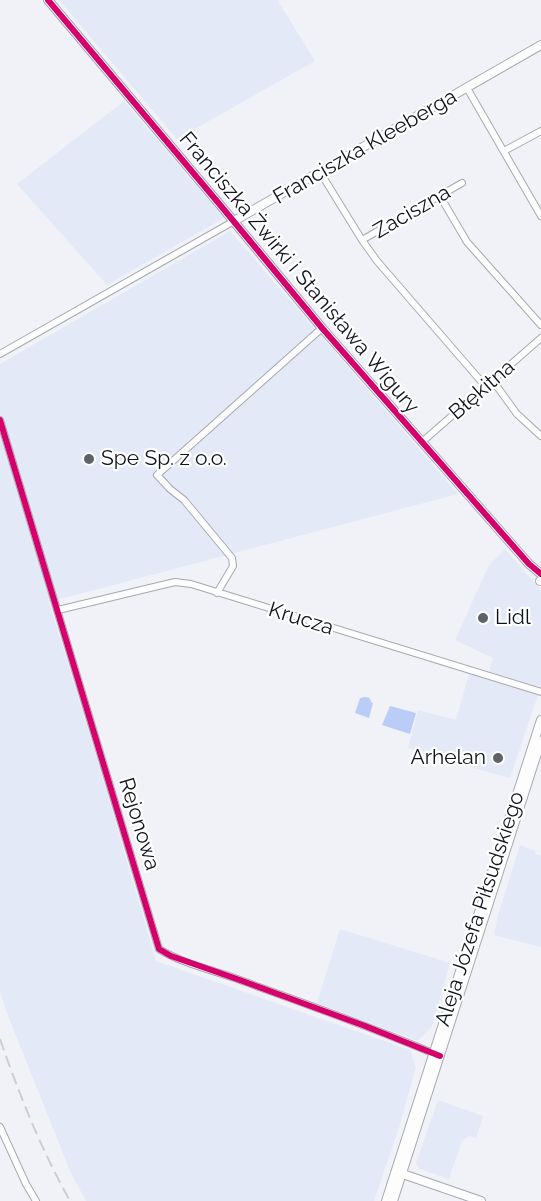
<!DOCTYPE html>
<html>
<head>
<meta charset="utf-8">
<style>
  body { margin:0 }
  canvas { display:block; background:#f0f2f8 }
</style>
</head>
<body>
<canvas width="541" height="1201"></canvas>
<script>
const g = document.querySelector('canvas').getContext('2d');
g.lineJoin = 'round';
function fillPath(path, color) { g.fillStyle = color; g.fill(path, 'evenodd'); }
function stroke(path, color, width, dash) { g.strokeStyle = color; g.lineWidth = width; g.lineCap = dash ? 'butt' : 'round'; g.setLineDash(dash || []); g.stroke(path); }
function drawText(font, color, halo, rows, align = 'center') {
  g.font = font + ' Raleway,sans-serif'; g.lineWidth = 4.5; g.setLineDash([]); g.textBaseline = 'middle'; g.strokeStyle = halo; g.fillStyle = color; for (const [text, x, y, turn = 0] of rows) {
    g.save(); g.translate(x, y); g.rotate((+turn || 0) * Math.PI / 180); g.textAlign = isNaN(turn) ? turn : align; if (halo) g.strokeText(text, 0, 0); g.fillText(text, 0, 0); g.restore();
  }
}
fillPath(new Path2D(`
  M 59,0 L 280,0 L 278,1 L 315,61 L 177,139 Z
  M 124,101 L 224,218 L 107,285 L 17,184 Z
  M 230,231 L 458,494 L 49,602 L 98,762 L 156,961 L 410,1050 L 416,1067 L 399,1128 L 374,1201 L 86,1201 L 70,1171 L 6,1011 L 0,991 L 0,364 Z
  M 505,549 L 541,590 L 541,688 L 489,672 L 493,658 L 455,640 L 489,565 Z
  M 469,674 L 538,695 L 510,778 L 477,769 L 408,748 L 418,710 L 456,720 Z
  M 520,845 L 536,851 L 535,854 L 541,856 L 541,947 L 494,935 L 498,915 Z
  M 340,929 L 450,963 L 432,1026 L 418,1041 L 317,1003 Z
  M 438,1100 L 483,1116 L 476,1138 L 469,1136 L 462,1141 L 449,1179 L 420,1169 L 416,1163 Z`), '#e3e9f7');
fillPath(new Path2D(`
  M 365,697 L 370,698 L 371,702 L 373,703 L 369,718 L 355,713 L 360,698 Z
  M 390,706 L 416,713 L 410,734 L 382,725 Z`), '#b9cdf7');
const street = new Path2D(`
  M 467,88 L 541,216
  M 504,151 L 541,131
  M 320,172 L 362,240 L 377,261 L 486,387
  M 440,196 L 467,242 L 541,325
  M 362,240 L 462,183
  M 0,354 L 234,221
  M 493,381 L 517,414 L 541,436
  M 0,420 L 159,949 C 183,964 213,970 240,980 C 305,1004 372,1027 437,1055
  M 422,442 L 541,338
  M 217,593 L 233,566 L 232,558 L 184,500 L 170,489 L 157,475 L 322,328
  M 58,610 L 175,582 L 191,584 L 541,692
  M 0,1127 L 26,1184 L 36,1201`);
const secondary = new Path2D(`
  M 48,0 L 221,206 L 322,328 L 529,564 L 541,574
  M 234,221 L 541,45
  M 540,581 L 541,580
  M 397,1172 L 481,1201
  M 386,1201 L 541,720
  M 393,1201 L 541,741`);
stroke(street, '#a6a9b0', 8);
stroke(secondary, '#a6a9b0', 10);
stroke(street, '#fdfdfe', 6);
stroke(secondary, '#fdfdfe', 8);
stroke(new Path2D(`
  M 0,1039 C 19,1094 41,1149 70,1201`), '#cdced0', 2, [12, 6]);
stroke(new Path2D(`
  M 48,0 L 221,206 L 322,328 L 529,564 L 541,574
  M 0,420 L 159,949 L 171,956 L 237,979 L 365,1026 L 440,1056`), '#d6006c', 6);
for (const [x, y, r, color] of [
  [89,459,6,"#5d6169"],
  [483,618,6,"#5d6169"],
  [498,758,6,"#5d6169"]
]) { const dot = new Path2D(); dot.arc(x, y, r, 0, 2 * Math.PI); g.fillStyle = color; g.fill(dot); stroke(dot, '#fff', 2); }
drawText('21px', '#0e131c', '#fff', [
  ["Franciszka Kleeberga",365,147,-30],
  ["Zaciszna",412,212,-30],
  ["Franciszka Żwirki i Stanisława Wigury",299,273,50],
  ["Błękitna",482,390,-41],
  ["Krucza",301,619,17],
  ["Rejonowa",139,824,73],
  ["Aleja Józefa Piłsudskiego",480,909,-72]
]);
drawText('21px', '#0e131c', '#fff', [
  ["Spe Sp. z o.o.",101,459],
  ["Lidl",495,618],
  ["Arhelan",486,758,"right"]
], 'left');
</script>
</body>
</html>
